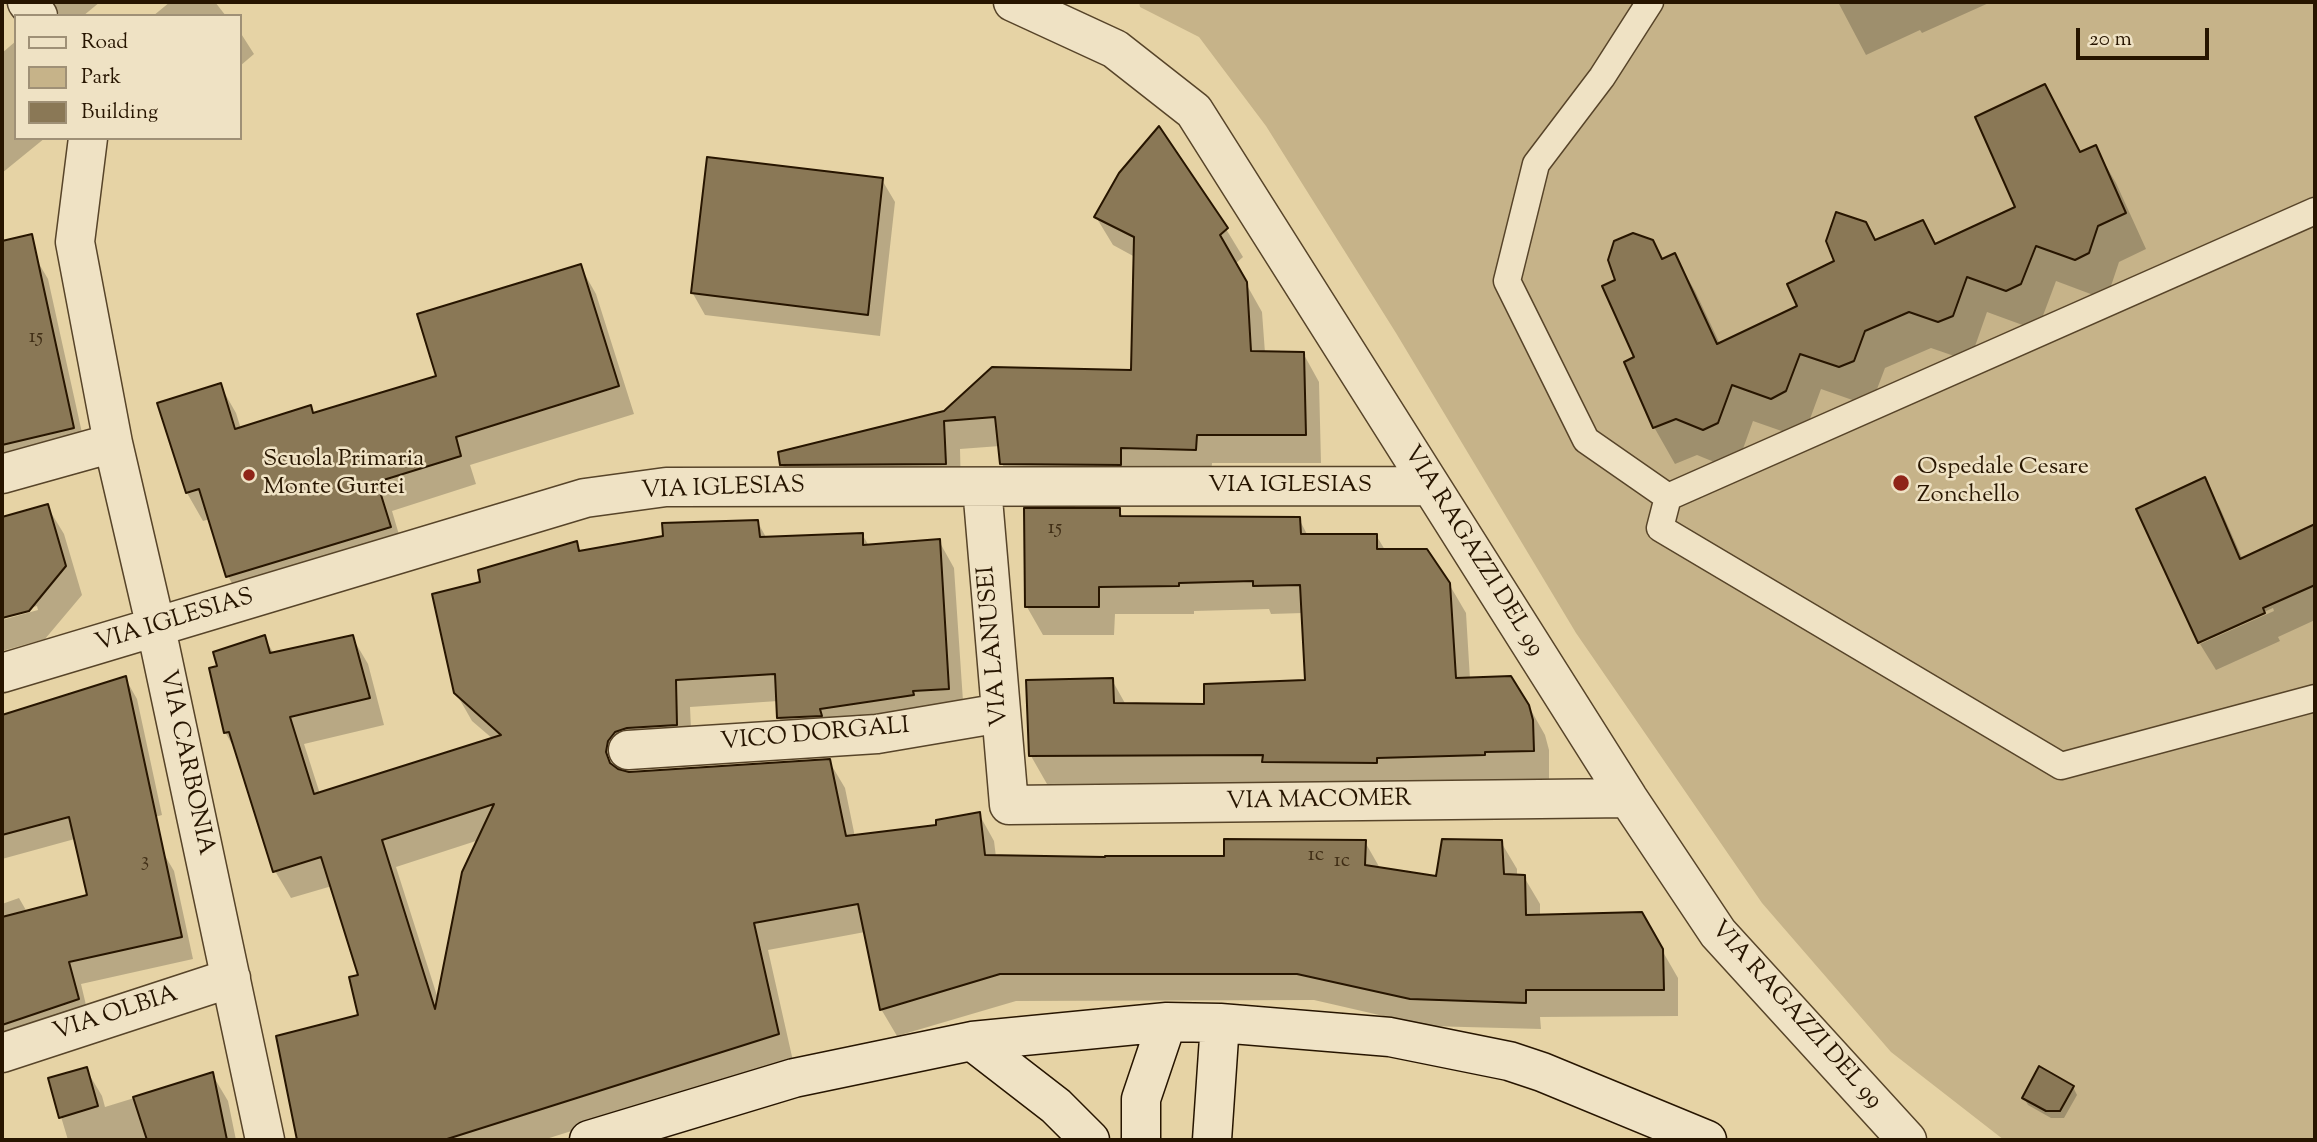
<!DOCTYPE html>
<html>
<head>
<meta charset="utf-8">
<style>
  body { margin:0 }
  #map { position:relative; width:2317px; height:1142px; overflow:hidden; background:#e6d3a5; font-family:"Sorts Mill Goudy",serif }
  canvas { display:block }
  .frame { position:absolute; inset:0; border:4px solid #271500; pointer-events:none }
  .legend { position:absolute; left:14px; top:14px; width:228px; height:126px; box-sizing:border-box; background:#efe2c4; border:2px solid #9f9076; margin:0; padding:9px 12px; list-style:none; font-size:21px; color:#271500 }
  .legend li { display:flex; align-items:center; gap:14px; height:35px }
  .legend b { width:35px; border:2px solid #9f9076 }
  .scale { position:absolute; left:2076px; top:28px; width:133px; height:32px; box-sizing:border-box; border:4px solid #271500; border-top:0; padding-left:9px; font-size:21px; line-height:24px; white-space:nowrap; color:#271500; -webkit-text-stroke:5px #efe2c4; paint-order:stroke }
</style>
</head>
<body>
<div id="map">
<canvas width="2317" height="1142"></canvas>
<div class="frame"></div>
<ul class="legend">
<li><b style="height:9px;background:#efe2c4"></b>Road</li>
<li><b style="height:19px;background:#c6b389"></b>Park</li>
<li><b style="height:19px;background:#8a7856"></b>Building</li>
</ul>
<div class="scale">20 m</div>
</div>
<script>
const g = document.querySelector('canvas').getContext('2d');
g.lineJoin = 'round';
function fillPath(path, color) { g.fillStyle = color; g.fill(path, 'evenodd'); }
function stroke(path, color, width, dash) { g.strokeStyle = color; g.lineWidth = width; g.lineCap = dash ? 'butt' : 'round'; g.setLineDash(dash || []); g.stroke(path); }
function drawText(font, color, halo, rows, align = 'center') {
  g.font = font + ' "Sorts Mill Goudy",serif'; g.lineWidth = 5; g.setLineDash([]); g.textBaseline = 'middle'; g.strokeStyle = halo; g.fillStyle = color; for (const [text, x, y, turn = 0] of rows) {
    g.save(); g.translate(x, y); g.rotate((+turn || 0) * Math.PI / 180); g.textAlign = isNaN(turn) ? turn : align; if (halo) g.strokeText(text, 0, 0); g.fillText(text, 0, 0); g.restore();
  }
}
fillPath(new Path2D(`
  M 1139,2 L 2315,2 L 2315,1140 L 2004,1140 L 1891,1052 L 1762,903 L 1576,633 L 1396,333 L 1266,126 L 1199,37 L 1140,7 Z`), '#c6b389');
fillPath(new Path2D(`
  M 49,2 L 100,2 L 83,16 L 61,16 Z
  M 170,2 L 215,2 L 226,16 L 153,16 Z
  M 1838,2 L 1991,2 L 1922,33 L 1920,30 L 1866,55 Z
  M 240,32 L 254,54 L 240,66 Z
  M 16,41 L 16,138 L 45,138 L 2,173 L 2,53 Z
  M 2044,86 L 2081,154 L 2095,147 L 2116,183 L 2146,249 L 2119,262 L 2110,289 L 2096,296 L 2056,281 L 2041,321 L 2028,327 L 1987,312 L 1973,352 L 1960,358 L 1931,348 L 1885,368 L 1874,397 L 1861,403 L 1821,389 L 1807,427 L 1793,435 L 1753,421 L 1739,460 L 1724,466 L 1697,455 L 1675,464 L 1654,427 L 1618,281 L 1652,241 L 1663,260 L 1674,255 L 1695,291 L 1720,344 L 1800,307 L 1875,242 L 1923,222 L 1936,245 L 2017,208 Z
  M 882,180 L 895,202 L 880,336 L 705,315 L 692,292 Z
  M 1096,217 L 1226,229 L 1243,257 L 1235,264 L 1262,312 L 1265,353 L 1303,353 L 1319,382 L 1321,463 L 1212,463 L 1211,478 L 1018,492 L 1002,464 L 1000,446 L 960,449 L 961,492 L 798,493 L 782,464 L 780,453 L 1132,372 L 1135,257 L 1113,245 Z
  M 35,257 L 48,279 L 86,451 L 2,470 L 2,265 Z
  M 580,266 L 596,294 L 634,414 L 470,465 L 476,484 L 392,511 L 405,555 L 244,605 L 228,576 L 210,519 L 203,521 L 187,493 L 159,405 L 220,385 L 236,413 L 241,429 L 310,407 L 314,415 L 438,377 Z
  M 2204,480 L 2220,508 L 2243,560 L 2315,526 L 2315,620 L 2278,637 L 2280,641 L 2216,670 L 2200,644 L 2274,611 L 2273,608 L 2199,641 Z
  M 47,506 L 64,534 L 82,595 L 45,639 L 2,651 L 2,620 L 38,610 L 37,606 L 2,616 L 2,519 Z
  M 1119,510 L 1124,518 L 1299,519 L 1308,536 L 1376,535 L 1385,550 L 1449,584 L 1466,613 L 1470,679 L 1528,705 L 1545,735 L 1549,750 L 1549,779 L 1500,780 L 1500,783 L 1280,789 L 1277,783 L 1047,784 L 1031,756 L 1112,680 L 1126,705 L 1206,706 L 1307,682 L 1303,613 L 1271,614 L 1269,609 L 1194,611 L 1194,614 L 1115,614 L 1114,635 L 1043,635 L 1027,607 Z
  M 757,521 L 767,539 L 862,534 L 869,546 L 939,541 L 954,568 L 964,716 L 794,745 L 779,718 L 778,701 L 690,707 L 692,752 L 631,759 L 622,772 L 629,774 L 829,761 L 845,788 L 855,837 L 938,827 L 979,814 L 994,841 L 996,857 L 1225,857 L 1365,842 L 1381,870 L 1437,878 L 1501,842 L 1517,869 L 1517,877 L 1524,877 L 1540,904 L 1540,916 L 1641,914 L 1678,978 L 1678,1016 L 1540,1017 L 1541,1029 L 1427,1026 L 1314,1000 L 1016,1001 L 897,1036 L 881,1009 L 865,932 L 768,950 L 793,1061 L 543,1140 L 299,1140 L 278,1037 L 360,1016 L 361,976 L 332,886 L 291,898 L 275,871 L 238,755 L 225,732 L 264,637 L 274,654 L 352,637 L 368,664 L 384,725 L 304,744 L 320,794 L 493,739 L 472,721 L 456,693 L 482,583 L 576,543 L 581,552 ZM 479,840 L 439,1002 L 396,867 Z
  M 125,678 L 137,699 L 162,815 L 2,859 L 2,737 L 20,732 Z
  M 161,849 L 174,871 L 193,959 L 81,984 L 90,1022 L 2,1051 L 2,904 L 19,898 L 27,912 L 89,896 Z
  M 86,1069 L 102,1096 L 105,1107 L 212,1074 L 228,1101 L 236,1140 L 68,1140 L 50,1080 Z
  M 2073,1087 L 2077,1095 L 2064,1118 L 2051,1118 L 2028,1105 L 2024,1098 Z`), '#0003');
const building = new Path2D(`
  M 2045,84 L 2080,152 L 2096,145 L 2126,213 L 2098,226 L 2089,253 L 2075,260 L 2036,246 L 2021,284 L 2006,291 L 1967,277 L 1953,316 L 1938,322 L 1909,312 L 1865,331 L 1854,361 L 1839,367 L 1800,354 L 1786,391 L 1771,399 L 1732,385 L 1718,423 L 1703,430 L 1676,419 L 1653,428 L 1624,362 L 1634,357 L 1602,286 L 1615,280 L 1608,260 L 1614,241 L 1633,233 L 1653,240 L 1662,259 L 1675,253 L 1717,344 L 1797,306 L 1787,284 L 1834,261 L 1826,241 L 1836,212 L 1866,222 L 1875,240 L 1923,220 L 1935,244 L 2015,207 L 1975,117 Z
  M 1159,126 L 1228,228 L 1220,235 L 1247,282 L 1251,351 L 1304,352 L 1306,435 L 1197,435 L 1196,450 L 1121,448 L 1121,465 L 1000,464 L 995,417 L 944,421 L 946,464 L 780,465 L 778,452 L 944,411 L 992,367 L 1131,370 L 1134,237 L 1094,217 L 1119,173 Z
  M 707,157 L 883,178 L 868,315 L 691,293 Z
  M 32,234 L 74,428 L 2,445 L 2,241 Z
  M 581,264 L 619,386 L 456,437 L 461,456 L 377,482 L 391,527 L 226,577 L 199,489 L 186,493 L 157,403 L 221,383 L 235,429 L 311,405 L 313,413 L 436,376 L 417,314 Z
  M 2205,477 L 2240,559 L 2315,524 L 2315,585 L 2263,608 L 2265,613 L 2198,643 L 2136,509 Z
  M 48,504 L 66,566 L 29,611 L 2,618 L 2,517 Z
  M 1024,508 L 1120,508 L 1120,516 L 1300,517 L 1301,534 L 1377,534 L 1377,549 L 1427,549 L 1450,583 L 1456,678 L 1511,676 L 1529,705 L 1533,720 L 1534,751 L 1485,752 L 1485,755 L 1377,758 L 1377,763 L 1262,762 L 1263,755 L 1029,756 L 1026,680 L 1113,678 L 1114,703 L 1204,704 L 1204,684 L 1305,680 L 1300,585 L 1253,586 L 1253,581 L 1179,583 L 1179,586 L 1099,587 L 1099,607 L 1025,607 Z
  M 758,520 L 760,537 L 863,533 L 863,545 L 940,539 L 949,689 L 913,691 L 914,695 L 820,709 L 822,716 L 777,718 L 775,674 L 676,680 L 677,725 L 627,728 L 615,732 L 608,741 L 606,752 L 610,763 L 618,769 L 629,772 L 830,759 L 846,836 L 936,825 L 936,820 L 980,812 L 985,855 L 1105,857 L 1105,856 L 1224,856 L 1224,839 L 1366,840 L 1365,865 L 1436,876 L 1442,839 L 1502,840 L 1504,874 L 1525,875 L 1526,915 L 1642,912 L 1663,949 L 1664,990 L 1526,990 L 1526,1003 L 1410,999 L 1297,974 L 1000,974 L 880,1010 L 858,904 L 754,923 L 779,1034 L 444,1140 L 297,1140 L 276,1036 L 358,1015 L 349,977 L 358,975 L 321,857 L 273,872 L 229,732 L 224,733 L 209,668 L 217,666 L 213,652 L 265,635 L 270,653 L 353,635 L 370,698 L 290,717 L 314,794 L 501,735 L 454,693 L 432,594 L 480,582 L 478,570 L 577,541 L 579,551 L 663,536 L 662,523 ZM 494,804 L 462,872 L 435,1009 L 382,840 Z
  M 126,676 L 182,937 L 69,962 L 79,999 L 2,1025 L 2,917 L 87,895 L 69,817 L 2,835 L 2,715 Z
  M 2039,1066 L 2074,1086 L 2060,1111 L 2046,1111 L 2022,1098 Z
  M 87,1067 L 98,1106 L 59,1118 L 48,1078 Z
  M 213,1072 L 227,1140 L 147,1140 L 133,1097 Z`);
fillPath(building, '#8a7856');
stroke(building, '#271500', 2);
const lane = new Path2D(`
  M 1650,2 L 1602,77 L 1536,164 L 1507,281 L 1586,440 L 1668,497
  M 1668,497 L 1660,528 L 2061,766 L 2315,698
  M 1668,497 L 2315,211`);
const street = new Path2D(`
  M 27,2 L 38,16
  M 1013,2 L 1115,49 L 1194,111 L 1628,798 L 1718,933 L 1907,1140
  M 88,138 L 75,242 L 113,443 L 156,628 L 265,1140
  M 2,474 L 113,443
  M 982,487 L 1009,805 L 1628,798
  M 2,673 L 585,498 L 666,487 L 1429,486
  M 628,750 L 877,734 L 1001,713
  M 2,1053 L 231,978`);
const secondary = new Path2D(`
  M 972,1041 L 1056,1106 L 1090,1140
  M 589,1140 L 794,1078 L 972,1041 L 1167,1022 L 1220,1023 L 1390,1037 L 1509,1061 L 1542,1072 L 1707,1140
  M 1141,1140 L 1141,1099 L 1167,1022
  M 1212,1140 L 1220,1023`);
stroke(lane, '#574429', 29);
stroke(street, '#574429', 41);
stroke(secondary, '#271500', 41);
stroke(lane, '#efe2c4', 26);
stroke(street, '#efe2c4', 38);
stroke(secondary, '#efe2c4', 38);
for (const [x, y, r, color] of [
  [249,475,7,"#8f2418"],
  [1901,483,9,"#8f2418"]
]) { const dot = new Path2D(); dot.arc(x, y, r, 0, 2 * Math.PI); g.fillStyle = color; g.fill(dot); stroke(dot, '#efe2c4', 2.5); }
drawText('21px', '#402e16', null, [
  ["15",36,338],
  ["15",1055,529],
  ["1c",1316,856],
  ["3",145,862],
  ["1c",1342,862]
]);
drawText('24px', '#271500', '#efe2c4', [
  ["Scuola Primaria",263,461],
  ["Monte Gurtei",263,489],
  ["Ospedale Cesare",1917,469],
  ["Zonchello",1917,497]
], 'left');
drawText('24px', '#271500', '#efe2c4', [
  ["VIA IGLESIAS",1290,487],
  ["VIA IGLESIAS",723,490,-2],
  ["VIA RAGAZZI DEL 99",1472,552,58],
  ["VIA IGLESIAS",175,622,-17],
  ["VIA LANUSEI",995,646,-95],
  ["VICO DORGALI",815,736,-5],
  ["VIA CARBONIA",185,763,78],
  ["VIA MACOMER",1319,802,-1],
  ["VIA OLBIA",116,1015,-18],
  ["VIA RAGAZZI DEL 99",1795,1016,48]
]);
</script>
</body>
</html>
